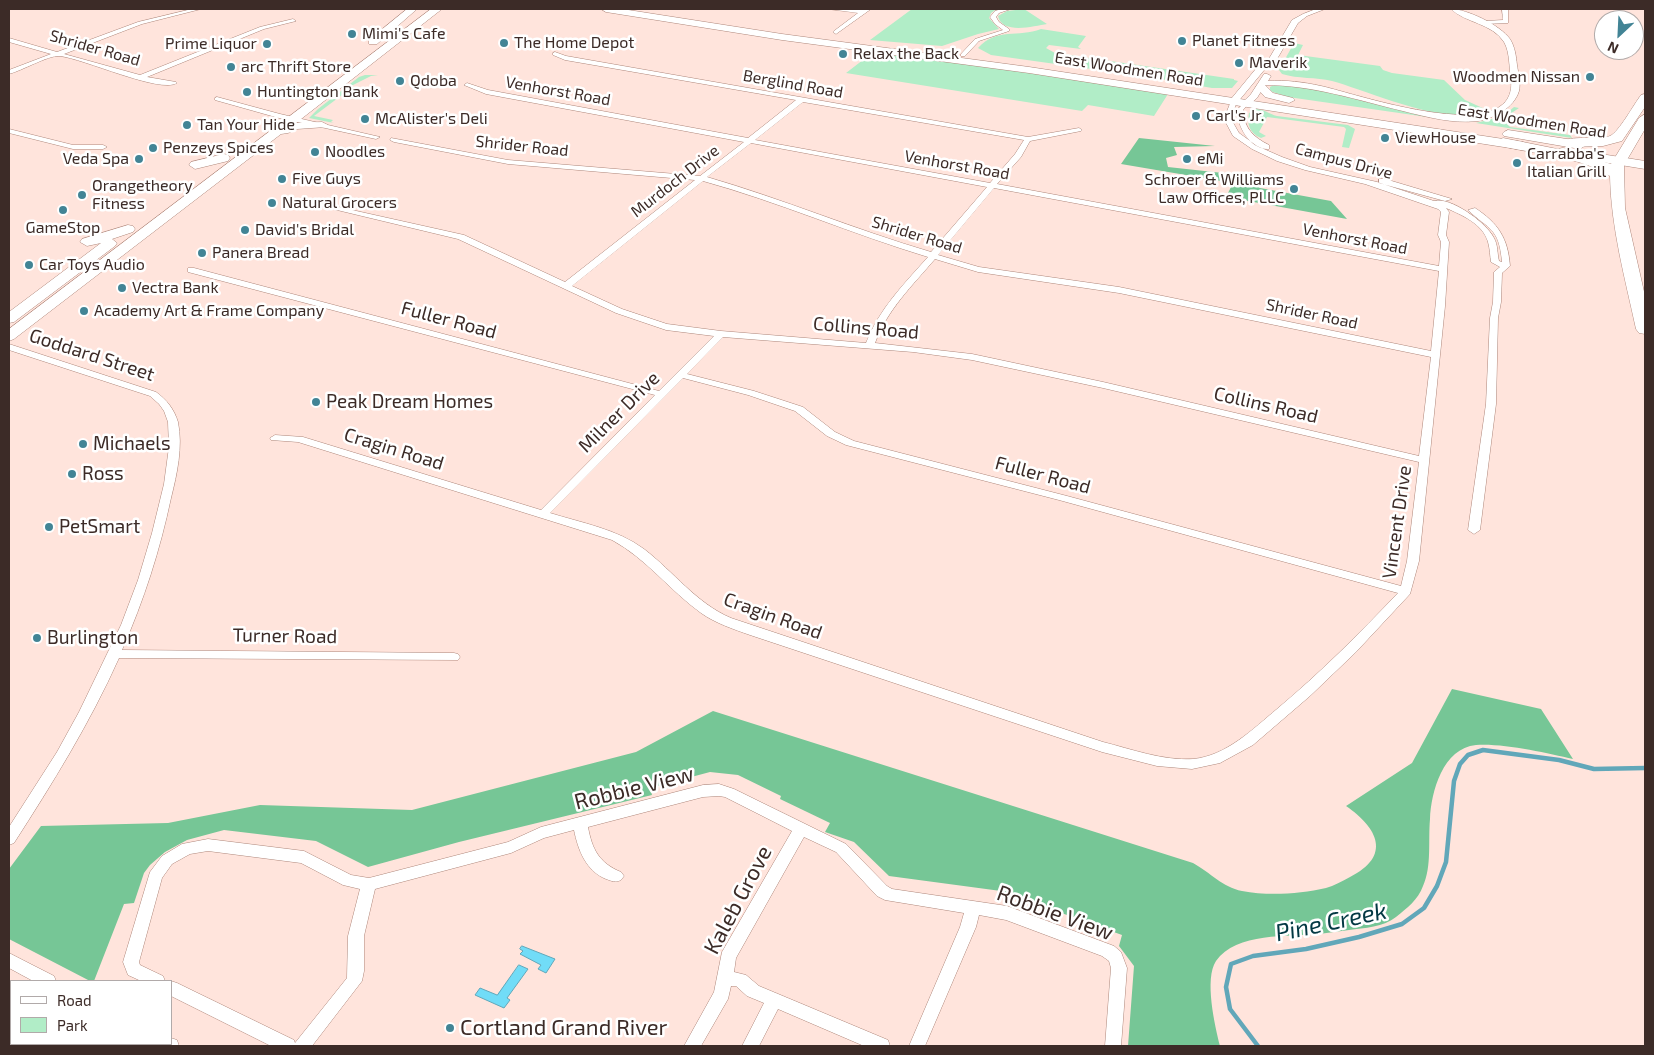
<!DOCTYPE html>
<html>
<head>
<meta charset="utf-8">
<style>
  body { margin:0 }
  #map { position:relative; width:1654px; height:1055px; overflow:hidden; background:#ffe4dc; font-family:"Exo 2",sans-serif }
  canvas { display:block }
  .frame { position:absolute; inset:0; border:10px solid #3c2b27; pointer-events:none }
  .legend { position:absolute; left:10px; top:980px; width:162px; height:65px; box-sizing:border-box; background:#fff; border:1px solid #b1aaa9; margin:0; padding:6px 9px; list-style:none; font-size:15px; color:#3c2b27 }
  .legend li { display:flex; align-items:center; gap:10px; height:25px }
  .legend b { width:25px; border:1px solid #b1aaa9 }
  .north { position:absolute; left:1594px; top:10px; width:50px; height:50px; box-sizing:border-box; background:#fff; border:1px solid #b1aaa9; border-radius:50%; rotate:205deg; font-size:14px; font-weight:700; line-height:20px; text-align:center; color:#3c2b27 }
  .north::after { content:''; display:block; margin:auto; width:18px; height:22px; background:#428495; clip-path:polygon(50% 0,100% 100%,50% 72%,0 100%) }
</style>
</head>
<body>
<div id="map">
<canvas width="1654" height="1055"></canvas>
<div class="frame"></div>
<ul class="legend">
<li><b style="height:6px;background:#fff"></b>Road</li>
<li><b style="height:14px;background:#b1edc7"></b>Park</li>
</ul>
<div class="north">N</div>
</div>
<script>
const g = document.querySelector('canvas').getContext('2d');
g.lineJoin = 'round';
function fillPath(path, color) { g.fillStyle = color; g.fill(path, 'evenodd'); }
function stroke(path, color, width, dash) { g.strokeStyle = color; g.lineWidth = width; g.lineCap = dash ? 'butt' : 'round'; g.setLineDash(dash || []); g.stroke(path); }
function drawText(font, color, halo, rows, align = 'center') {
  g.font = font + ' "Exo 2",sans-serif'; g.lineWidth = 5; g.setLineDash([]); g.textBaseline = 'middle'; g.strokeStyle = halo; g.fillStyle = color; for (const [text, x, y, turn = 0] of rows) {
    g.save(); g.translate(x, y); g.rotate((+turn || 0) * Math.PI / 180); g.textAlign = isNaN(turn) ? turn : align; if (halo) g.strokeText(text, 0, 0); g.fillText(text, 0, 0); g.restore();
  }
}
fillPath(new Path2D(`
  M 912,9 L 997,9 L 991,13 L 989,18 L 999,29 L 978,34 L 942,46 L 870,40 Z
  M 1024,9 L 1047,24 C 1034,26 1002,35 998,16 L 1007,11 Z
  M 1041,29 L 1086,36 L 1078,47 L 1081,49 L 1049,45 L 1046,48 L 1055,53 L 1234,79 L 1234,80 L 1238,81 L 1232,88 L 1212,88 L 1149,77 L 991,55 L 978,48 C 997,27 1018,38 1041,29 Z
  M 1294,43 L 1303,45 L 1298,55 L 1380,66 L 1383,70 L 1392,73 L 1444,80 L 1465,100 L 1487,110 C 1457,131 1366,90 1332,81 C 1316,77 1298,79 1282,74 L 1279,70 Z
  M 872,53 L 989,67 L 1168,94 L 1154,116 L 1088,105 L 1082,111 L 846,73 Z
  M 365,75 L 378,75 L 371,76 L 347,88 L 350,89 L 314,116 L 333,120 L 331,122 L 334,123 L 309,118 L 318,109 L 359,77 Z
  M 1274,85 L 1308,87 L 1427,117 L 1288,97 L 1270,91 L 1270,87 Z
  M 1514,107 L 1519,108 L 1498,122 L 1506,123 L 1510,127 L 1570,135 L 1572,138 L 1476,123 L 1503,116 Z
  M 1256,109 C 1264,109 1269,114 1277,116 L 1348,125 L 1355,129 L 1349,148 L 1342,147 L 1346,129 L 1344,127 L 1267,117 L 1259,132 L 1266,136 L 1261,138 C 1249,133 1247,124 1249,113 Z`), '#b1edc7');
fillPath(new Path2D(`
  M 1139,138 L 1215,146 L 1174,147 L 1177,155 L 1166,158 L 1168,167 L 1232,174 L 1260,188 L 1331,201 L 1347,219 L 1226,197 L 1233,183 L 1121,164 Z
  M 1452,689 L 1541,709 L 1573,759 C 1547,753 1503,743 1476,745 C 1443,748 1431,792 1430,819 C 1428,841 1432,866 1423,886 C 1418,900 1407,908 1396,917 C 1384,927 1364,928 1349,930 C 1339,931 1329,933 1319,934 C 1289,937 1236,932 1216,961 C 1204,979 1215,1026 1220,1046 L 1128,1046 L 1134,966 L 1119,946 L 1122,935 L 1001,891 L 889,876 L 854,842 L 825,832 L 830,823 L 780,799 L 781,796 L 738,775 L 710,772 L 650,788 L 652,795 L 459,842 L 368,867 L 316,841 L 224,830 L 187,840 L 165,852 L 150,865 L 144,873 L 134,903 L 124,904 L 94,981 L 90,981 L 9,939 L 9,869 L 41,826 L 168,823 L 260,805 L 412,810 L 636,752 L 713,711 L 1193,863 C 1211,873 1222,887 1242,891 C 1268,896 1300,894 1326,888 C 1334,886 1342,881 1350,877 C 1392,856 1378,828 1346,806 L 1412,763 Z`), '#76c696');
const water = new Path2D(`
  M 522,946 L 555,959 L 546,973 L 538,969 L 541,965 L 520,954 L 523,951 L 520,949 Z
  M 519,965 L 528,969 L 507,998 L 510,1000 L 504,1008 L 475,995 L 480,988 L 497,995 Z`);
fillPath(water, '#71dcf7');
stroke(water, '#61a7b9', 1);
stroke(new Path2D(`
  M 9,1004 L 11,1006
  M 82,1044 L 87,1046
  M 1258,1046 L 1230,1009 L 1226,987 L 1231,964 L 1253,956 L 1306,949 L 1359,937 L 1402,924 L 1424,908 L 1437,886 L 1446,862 L 1454,781 L 1460,764 L 1468,755 L 1483,750 L 1559,760 L 1594,769 L 1645,768`), '#61a7b9', 4.5);
const minor = new Path2D(`
  M 192,9 L 201,9 L 142,24 L 64,54 L 140,75 L 260,27 L 293,19 L 296,21 L 264,29 L 147,77 L 176,82 L 177,83 C 160,94 83,58 59,56 C 49,55 21,71 9,74 L 9,70 L 51,54 L 9,42 L 9,38 L 57,52 L 138,22 Z
  M 828,9 L 871,9 L 836,34 L 833,32 L 834,31 L 858,13 Z
  M 1002,9 L 1011,9 L 999,13 L 996,17 L 999,22 L 1009,29 L 1009,31 L 979,41 L 965,56 L 961,56 L 961,54 L 975,39 L 1003,30 L 995,24 L 990,17 L 995,11 Z
  M 1502,9 L 1508,9 L 1508,23 L 1484,24 L 1486,21 L 1503,20 Z
  M 555,52 L 566,56 L 1028,137 L 1079,128 L 1082,130 L 1081,131 L 1030,141 L 1021,157 L 997,184 L 1439,266 L 1441,242 L 1438,235 L 1441,212 L 1438,209 L 1365,184 L 1305,170 L 1277,161 L 1252,149 L 1233,136 L 1224,119 L 1231,101 L 1234,99 L 1237,101 L 1231,119 L 1239,133 L 1257,146 L 1282,157 L 1310,167 L 1377,182 L 1434,201 C 1450,196 1487,223 1494,238 C 1498,245 1497,253 1499,261 L 1502,262 C 1499,227 1489,230 1468,210 L 1475,208 C 1498,223 1508,238 1510,266 L 1502,273 L 1501,302 L 1498,318 L 1496,404 L 1480,530 L 1474,534 L 1468,530 L 1486,404 L 1490,318 L 1493,302 L 1494,272 L 1500,267 L 1491,262 C 1490,256 1490,249 1488,242 C 1483,224 1462,215 1446,208 L 1449,212 L 1446,235 L 1449,242 L 1445,306 L 1419,561 L 1410,594 L 1356,652 L 1310,696 L 1253,745 L 1220,763 L 1192,769 L 1157,766 L 1102,752 L 750,635 C 733,629 715,623 701,613 C 669,590 647,559 612,540 L 298,442 L 271,440 L 270,438 L 275,435 L 303,437 L 541,510 L 655,395 L 188,272 L 188,268 L 194,268 L 659,391 L 714,336 L 666,330 L 616,313 L 458,239 L 312,204 L 316,202 L 464,235 L 565,282 L 695,180 L 508,164 L 394,142 L 390,140 L 391,138 L 508,160 L 700,176 L 744,142 L 486,94 L 464,85 L 467,83 L 488,90 L 748,138 L 796,100 L 565,60 L 553,55 L 553,53 ZM 803,102 L 1024,140 L 1015,154 L 990,183 L 755,140 ZM 751,143 L 987,187 L 931,252 C 856,230 783,199 707,177 ZM 703,181 C 779,202 852,234 928,257 C 904,284 879,309 866,343 L 721,331 L 667,324 L 622,309 L 572,286 ZM 994,188 L 1439,271 L 1431,351 L 1119,287 L 979,267 L 938,255 ZM 935,259 L 978,272 L 1119,293 L 1431,357 L 1419,456 L 1103,382 L 972,354 L 875,343 C 887,310 912,286 935,259 ZM 723,337 L 913,352 L 972,360 L 1103,388 L 1419,462 L 1407,561 L 1401,586 L 1067,496 L 854,441 L 835,432 L 803,407 L 754,391 L 687,374 ZM 683,378 L 748,395 L 795,411 L 827,436 L 846,445 L 1059,500 L 1398,593 C 1359,634 1320,673 1277,709 C 1253,729 1226,756 1193,759 C 1163,761 1131,749 1103,742 L 731,618 C 696,603 674,572 644,549 C 617,529 582,523 550,513 Z
  M 217,97 L 280,114 L 380,137 L 376,139 L 279,118 L 215,100 L 215,98 Z
  M 1246,101 L 1249,103 L 1243,110 C 1244,128 1253,137 1269,145 L 1269,149 C 1250,150 1237,126 1237,110 Z
  M 9,129 L 73,145 L 103,145 L 107,147 L 103,149 L 73,149 L 9,133 Z
  M 1379,179 L 1385,179 L 1452,199 L 1445,201 L 1379,183 Z
  M 9,344 L 156,392 C 167,400 174,409 178,422 C 183,447 177,474 171,498 C 160,550 144,600 122,650 L 454,653 L 458,654 L 460,657 L 458,660 L 119,658 C 90,723 52,784 14,843 L 9,845 L 9,827 L 57,752 L 79,712 L 121,625 L 138,580 L 152,533 L 164,484 L 169,447 L 168,422 L 164,411 L 159,404 L 150,396 L 9,350 Z
  M 719,784 L 734,789 L 846,844 L 887,886 L 892,889 L 1007,906 L 1114,946 L 1121,952 L 1127,968 L 1121,1046 L 1105,1046 L 1111,968 L 1109,961 L 1102,956 L 1006,920 L 979,915 L 976,927 L 925,1046 L 909,1046 L 960,927 L 964,913 L 885,900 L 877,896 L 836,852 L 804,837 L 736,958 L 734,972 L 746,975 L 759,986 L 888,1040 L 890,1046 L 864,1046 L 778,1009 L 759,1046 L 742,1046 L 764,1003 L 747,996 L 736,986 L 731,986 L 728,999 L 701,1046 L 684,1046 L 714,992 L 722,952 L 792,831 L 725,797 L 719,796 L 703,797 L 588,827 C 592,849 599,863 621,872 L 624,876 L 621,880 C 615,883 612,881 606,879 C 586,871 578,850 574,830 L 544,838 L 511,853 L 375,889 L 364,936 L 364,971 L 362,981 L 312,1046 L 271,1046 L 171,996 L 171,981 L 169,981 L 171,981 L 177,983 L 294,1040 L 295,1043 L 347,978 L 348,936 L 360,889 L 343,885 L 301,863 L 208,851 L 190,854 L 172,864 L 162,878 L 139,962 L 140,965 L 163,976 L 165,981 L 141,981 L 128,975 L 123,962 L 150,872 L 162,856 L 182,844 L 208,839 L 304,851 L 351,875 L 369,878 L 508,842 L 541,827 L 703,785 Z
  M 9,953 L 54,976 L 56,981 L 33,981 L 9,968 Z
  M 171,1038 L 177,1040 L 179,1046 L 160,1046 L 159,1044 L 171,1044 Z`);
const tertiary = new Path2D(`
  M 1316,9 L 1325,9 L 1307,16 L 1298,23 L 1273,66 L 1265,69 L 1237,103 L 1231,103 L 1231,99 L 1259,65 L 1267,62 L 1292,20 L 1303,14 Z
  M 1451,9 C 1467,9 1500,25 1510,39 C 1515,47 1516,56 1517,65 C 1518,72 1521,84 1519,91 C 1514,108 1494,118 1478,121 C 1453,124 1427,117 1403,111 C 1357,100 1312,85 1265,85 L 1257,98 L 1249,105 L 1242,103 L 1251,94 L 1264,74 L 1267,74 L 1271,76 L 1268,81 C 1286,80 1303,82 1321,86 C 1354,93 1519,151 1511,79 C 1509,68 1510,52 1504,42 C 1492,23 1465,23 1451,9 Z`);
const trunk = new Path2D(`
  M 407,9 L 417,9 L 377,44 L 369,44 L 369,40 Z
  M 431,9 L 442,9 L 296,123 L 322,122 L 328,125 L 326,127 L 297,129 L 288,133 L 281,134 L 14,339 L 9,341 L 9,329 Z
  M 601,9 L 622,9 L 782,34 L 1029,67 L 1523,142 L 1529,146 L 1523,150 L 1029,73 L 782,40 L 606,12 Z
  M 1261,84 L 1265,85 L 1273,93 L 1293,98 L 1295,100 L 1289,103 L 1265,97 L 1256,87 Z
  M 1508,130 L 1580,141 L 1586,145 L 1580,149 L 1504,136 L 1502,134 L 1504,132 Z
  M 1563,148 L 1645,161 L 1645,169 L 1559,155 L 1557,152 L 1559,149 Z
  M 224,154 L 228,155 L 230,158 L 228,161 L 195,169 L 189,165 L 191,162 Z
  M 128,225 L 133,226 L 135,229 L 133,232 L 112,239 L 117,243 L 115,246 L 14,322 L 9,323 L 9,312 L 101,243 L 87,246 L 80,242 L 82,239 Z`);
const motorway = new Path2D(`
  M 1645,94 L 1645,107 L 1622,141 L 1603,146 L 1568,147 L 1561,143 C 1569,134 1598,141 1610,136 C 1619,132 1634,104 1641,95 Z
  M 1645,114 L 1645,129 L 1624,165 L 1625,208 L 1645,296 L 1645,334 L 1639,333 L 1636,329 C 1625,278 1611,228 1610,176 C 1577,155 1535,155 1498,145 L 1496,142 L 1503,138 L 1577,153 L 1611,164 L 1639,118 Z`);
stroke(minor, '#ae867a', 1);
stroke(tertiary, '#ae867a', 1);
stroke(trunk, '#ae867a', 1);
stroke(motorway, '#ae867a', 1);
fillPath(minor, '#fff');
fillPath(tertiary, '#fff');
fillPath(trunk, '#fff');
fillPath(motorway, '#fff');
for (const [x, y, r, color] of [
  [352,34,5,"#428495"],
  [1182,41,5,"#428495"],
  [504,43,5,"#428495"],
  [267,44,5,"#428495"],
  [843,54,5,"#428495"],
  [1239,63,5,"#428495"],
  [231,67,5,"#428495"],
  [1590,77,5,"#428495"],
  [400,81,5,"#428495"],
  [247,92,5,"#428495"],
  [1196,116,5,"#428495"],
  [365,119,5,"#428495"],
  [187,125,5,"#428495"],
  [1385,138,5,"#428495"],
  [153,148,5,"#428495"],
  [315,152,5,"#428495"],
  [139,159,5,"#428495"],
  [1187,159,5,"#428495"],
  [1517,163,5,"#428495"],
  [282,179,5,"#428495"],
  [1294,189,5,"#428495"],
  [82,195,5,"#428495"],
  [272,203,5,"#428495"],
  [63,210,5,"#428495"],
  [245,230,5,"#428495"],
  [202,253,5,"#428495"],
  [29,265,5,"#428495"],
  [122,288,5,"#428495"],
  [84,311,5,"#428495"],
  [316,402,5,"#428495"],
  [83,444,5,"#428495"],
  [72,474,5,"#428495"],
  [49,527,5,"#428495"],
  [37,638,5,"#428495"],
  [450,1028,5,"#428495"]
]) { const dot = new Path2D(); dot.arc(x, y, r, 0, 2 * Math.PI); g.fillStyle = color; g.fill(dot); stroke(dot, '#fff', 2); }
drawText('16px', '#3c2b27', '#fff', [
  ["Mimi's Cafe",362,34],
  ["Planet Fitness",1192,41],
  ["The Home Depot",514,43],
  ["Prime Liquor",257,44,"right"],
  ["Relax the Back",853,54],
  ["Maverik",1249,63],
  ["arc Thrift Store",241,67],
  ["Woodmen Nissan",1580,77,"right"],
  ["Qdoba",410,81],
  ["Huntington Bank",257,92],
  ["Carl's Jr.",1206,116],
  ["McAlister's Deli",375,119],
  ["Tan Your Hide",197,125],
  ["ViewHouse",1395,138],
  ["Penzeys Spices",163,148],
  ["Noodles",325,152],
  ["Carrabba's",1527,154],
  ["Italian Grill",1527,172],
  ["Veda Spa",129,159,"right"],
  ["eMi",1197,159],
  ["Five Guys",292,179],
  ["Schroer & Williams",1284,180,"right"],
  ["Law Offices, PLLC",1284,198,"right"],
  ["Orangetheory",92,186],
  ["Fitness",92,204],
  ["Natural Grocers",282,203],
  ["GameStop",63,228,"center"],
  ["David's Bridal",255,230],
  ["Panera Bread",212,253],
  ["Car Toys Audio",39,265],
  ["Vectra Bank",132,288],
  ["Academy Art & Frame Company",94,311]
], 'left');
drawText('16px', '#3c2b27', '#fff', [
  ["Shrider Road",95,48,16],
  ["East Woodmen Road",1129,69,9],
  ["Berglind Road",793,84,10],
  ["Venhorst Road",558,91,10],
  ["East Woodmen Road",1532,121,9],
  ["Shrider Road",522,146,6],
  ["Campus Drive",1344,161,15],
  ["Venhorst Road",957,165,10],
  ["Murdoch Drive",675,181,-38],
  ["Shrider Road",917,235,17],
  ["Venhorst Road",1355,239,11],
  ["Shrider Road",1312,314,12]
]);
drawText('19px', '#3c2b27', '#fff', [
  ["Fuller Road",449,320,15],
  ["Collins Road",866,328,5],
  ["Goddard Street",92,355,18],
  ["Collins Road",1266,405,13],
  ["Milner Drive",619,412,-45],
  ["Cragin Road",394,449,17],
  ["Fuller Road",1043,475,15],
  ["Vincent Drive",1397,522,-82],
  ["Cragin Road",773,616,20],
  ["Turner Road",285,636,1]
]);
drawText('19px', '#3c2b27', '#fff', [
  ["Peak Dream Homes",326,402],
  ["Michaels",93,444],
  ["Ross",82,474],
  ["PetSmart",59,527],
  ["Burlington",47,638]
], 'left');
drawText('22px', '#3c2b27', '#fff', [
  ["Robbie View",634,788,-14],
  ["Kaleb Grove",738,900,-62],
  ["Robbie View",1055,913,20]
]);
drawText('22px', '#3c2b27', '#fff', [
  ["Cortland Grand River",460,1028]
], 'left');
drawText('italic 24px', '#033843', '#fff', [
  ["Pine Creek",1331,922,-12]
]);
</script>
</body>
</html>
